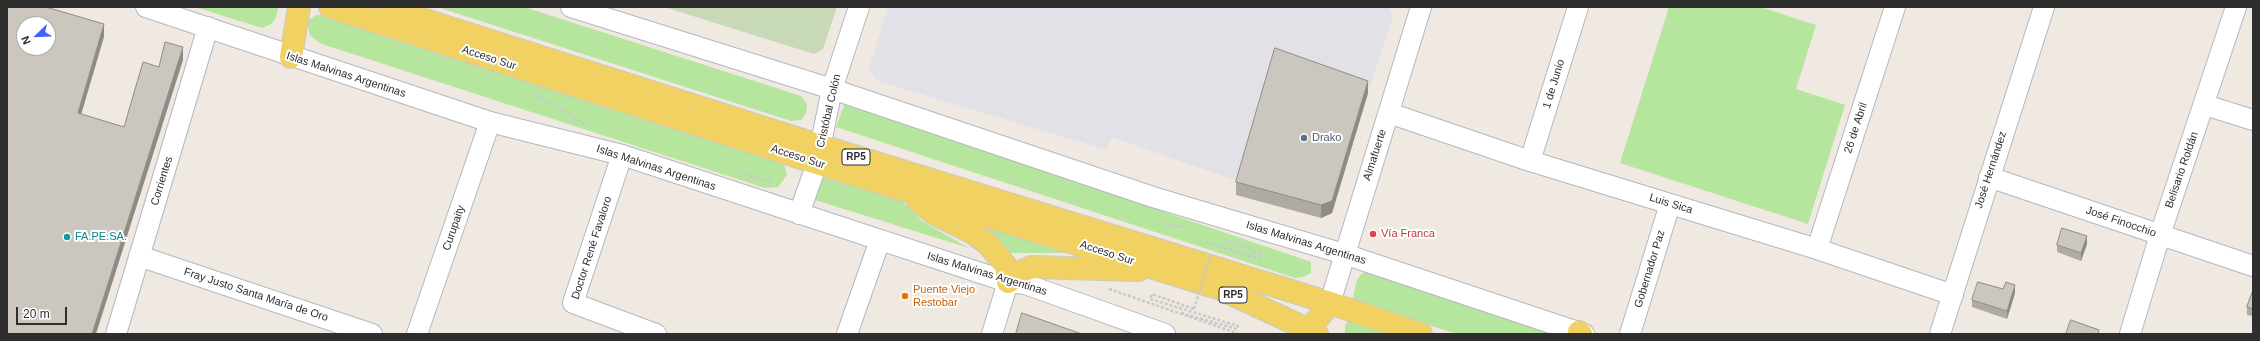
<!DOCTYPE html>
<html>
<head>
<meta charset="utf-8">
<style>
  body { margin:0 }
  #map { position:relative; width:2260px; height:341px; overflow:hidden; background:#efe9e1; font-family:Arial,sans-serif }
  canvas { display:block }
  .frame { position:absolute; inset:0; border:8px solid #2e2e2e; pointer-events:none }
  .north { position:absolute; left:16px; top:16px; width:40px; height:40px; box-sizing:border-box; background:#fff; border:1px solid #ababab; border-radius:50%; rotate:247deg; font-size:11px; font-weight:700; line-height:16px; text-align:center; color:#2e2e2e }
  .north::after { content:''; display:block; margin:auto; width:14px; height:18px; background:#4264fb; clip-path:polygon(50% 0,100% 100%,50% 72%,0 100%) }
  .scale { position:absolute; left:16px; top:307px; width:51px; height:18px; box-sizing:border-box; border:2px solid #2e2e2e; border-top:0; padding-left:5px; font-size:12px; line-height:14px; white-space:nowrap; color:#2e2e2e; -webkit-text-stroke:3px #fff; paint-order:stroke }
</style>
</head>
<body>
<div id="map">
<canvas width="2260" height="341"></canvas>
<div class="frame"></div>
<div class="north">N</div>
<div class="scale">20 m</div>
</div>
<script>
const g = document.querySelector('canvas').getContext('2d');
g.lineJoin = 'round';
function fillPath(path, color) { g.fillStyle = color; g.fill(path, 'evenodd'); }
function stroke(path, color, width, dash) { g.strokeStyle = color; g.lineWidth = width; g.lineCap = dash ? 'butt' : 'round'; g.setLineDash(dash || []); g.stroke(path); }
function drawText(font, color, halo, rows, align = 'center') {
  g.font = font + ' Arial,sans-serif'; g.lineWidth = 4; g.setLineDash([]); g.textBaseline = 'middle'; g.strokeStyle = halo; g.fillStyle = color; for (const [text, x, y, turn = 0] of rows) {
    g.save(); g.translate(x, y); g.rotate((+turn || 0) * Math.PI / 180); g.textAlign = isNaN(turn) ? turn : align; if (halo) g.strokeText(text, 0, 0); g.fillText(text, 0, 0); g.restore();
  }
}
fillPath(new Path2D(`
  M 888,7 L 1389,7 L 1393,16 L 1368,93 L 1240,182 L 1111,137 L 1107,150 L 877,81 L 869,68 Z`), '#e3e1e8');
fillPath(new Path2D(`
  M 195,7 L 278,7 C 277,19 274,24 262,28 Z
  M 437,7 L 524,7 L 801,96 L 807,104 L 806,113 L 801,120 L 791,121 Z
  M 1669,7 L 1760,7 L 1816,25 L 1796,89 L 1845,105 L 1808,224 L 1620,163 Z
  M 328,14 L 778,158 L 784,164 L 787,175 L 778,187 L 765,188 L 322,44 L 310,36 L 307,21 L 316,15 Z
  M 845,103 L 1311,262 L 1311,273 L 1303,277 L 1295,278 L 836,127 Z
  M 821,177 L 899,198 L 922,221 L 969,248 L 815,200 Z
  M 981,221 L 1080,253 L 1010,253 Z
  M 1365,272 L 1551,334 L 1457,334 L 1353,301 C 1355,291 1355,276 1365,272 Z
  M 1349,321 L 1395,334 L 1345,334 L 1345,325 Z`), '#b6e59e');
fillPath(new Path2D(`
  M 664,7 L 837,7 L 823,49 L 814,54 Z`), '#c8d9b8');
const minor = new Path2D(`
  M 146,7 L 490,122 L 622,155 L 1008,282 L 1025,284 L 1165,334
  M 571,7 L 832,89 L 1153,197 L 1344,254 L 1584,334
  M 2205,105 L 2253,120
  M 1389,113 L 1530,161 L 1817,249 L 1953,295
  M 622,155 L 573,303 L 656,334
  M 1530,161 L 1578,7
  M 1989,177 L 2253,266
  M 799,214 L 817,163 L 832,89 L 859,7
  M 1817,249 L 1895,7
  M 139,256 L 372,334
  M 1330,303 L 1421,7
  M 116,334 L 208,27
  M 417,334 L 490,122
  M 847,334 L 880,240
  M 992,334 L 1008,282
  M 1630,334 L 1670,204
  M 1940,334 L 2044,7
  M 2130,334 L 2160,235 L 2236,7`);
const major = new Path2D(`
  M 330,7 L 817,163 L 1221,289 L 1309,330
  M 384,7 L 821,146 L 1330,303
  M 291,57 L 299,7
  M 918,201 L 933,213 L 973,233 L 988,244 L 1006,266 L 1008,282
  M 1008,282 L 1022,271 L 1032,267 L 1138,270
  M 1579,332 L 1581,334
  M 1317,334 L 1309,330 L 1330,303 L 1421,334`);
stroke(minor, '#b4b7c1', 22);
stroke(major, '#c9c9c9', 24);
stroke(new Path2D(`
  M 534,94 L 588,126
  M 744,174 L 773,183
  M 1164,219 L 1167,224 L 1188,228
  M 1205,242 L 1260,259 L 1262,253 L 1224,239
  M 1109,289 L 1239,334
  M 1181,313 L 1237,329 L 1238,326 L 1150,299 L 1152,294 L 1194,309`), '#c9c9c9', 2.5, [3, 2]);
stroke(minor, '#fff', 20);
stroke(major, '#f2d163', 22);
stroke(new Path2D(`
  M 1194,309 L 1211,254`), '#c9c9c9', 2.5, [3, 2]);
fillPath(new Path2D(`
  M 1368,93 L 1332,213 L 1321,218 L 1236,195 L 1236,182 Z
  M 2087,244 L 2081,261 L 2057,252 L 2057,245 Z
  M 2253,290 L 2253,316 L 2247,315 L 2247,307 Z
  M 2015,293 L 2007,319 L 1972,307 L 1972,300 Z`), '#afaba4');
fillPath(new Path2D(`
  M 104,24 L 104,37 L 78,125 L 78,113 Z
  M 183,47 L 183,60 L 96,334 L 92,334 Z
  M 1368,81 L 1368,93 L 1332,213 L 1321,218 L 1321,205 Z
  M 2087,236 L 2087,244 L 2081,261 L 2081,253 Z
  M 2015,285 L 2015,293 L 2007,319 L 2007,311 Z`), '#8e8b86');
const building = new Path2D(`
  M 7,7 L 46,7 L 104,24 L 78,113 L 124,127 L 143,62 L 159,67 L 165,42 L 183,47 L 92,334 L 7,334 ZM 24,24 L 48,24 L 48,48 L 24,48 Z
  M 1275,48 L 1368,81 L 1332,201 L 1321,205 L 1236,182 Z
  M 2062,228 L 2087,236 L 2081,253 L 2057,245 Z
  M 1978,282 L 2003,289 L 2006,282 L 2015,285 L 2007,311 L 1972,300 Z
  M 2253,290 L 2253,309 L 2247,307 Z
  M 1022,313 L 1082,334 L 1016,334 Z
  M 2071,320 L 2099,330 L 2098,334 L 2066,334 Z`);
fillPath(building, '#cbc7bf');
stroke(building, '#8e8b86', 1);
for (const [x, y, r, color] of [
  [1304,138,4,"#5c6f8a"],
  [1373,234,4,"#e0444e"],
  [67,237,4,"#0f9aa8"],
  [905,296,4,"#e8710a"]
]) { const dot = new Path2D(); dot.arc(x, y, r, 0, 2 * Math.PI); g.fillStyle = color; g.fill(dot); stroke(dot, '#fff', 1.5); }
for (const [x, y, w] of [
  [856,157,28],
  [1233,295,28]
]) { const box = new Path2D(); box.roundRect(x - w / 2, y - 8, w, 16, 3); g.fillStyle = '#fff'; g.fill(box); stroke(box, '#2e2e2e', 1); }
drawText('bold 10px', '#2e2e2e', null, [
  ["RP5",856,157],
  ["RP5",1233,295]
]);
drawText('11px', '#2e2e2e', '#fff', [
  ["Acceso Sur",489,58,18],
  ["Islas Malvinas Argentinas",346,75,18],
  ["1 de Junio",1554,84,-73],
  ["Cristóbal Colón",829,111,-77],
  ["26 de Abril",1856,128,-72],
  ["Almafuerte",1375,155,-72],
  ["Acceso Sur",798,157,18],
  ["Islas Malvinas Argentinas",656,168,18],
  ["José Hernández",1991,170,-72],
  ["Belisario Roldán",2182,170,-71],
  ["Corrientes",162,181,-73],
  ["Luis Sica",1671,204,17],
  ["José Finocchio",2121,222,19],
  ["Curupaity",454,228,-71],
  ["Islas Malvinas Argentinas",1306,243,17],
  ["Doctor René Favaloro",592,248,-72],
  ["Acceso Sur",1107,253,18],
  ["Gobernador Paz",1650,269,-73],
  ["Islas Malvinas Argentinas",987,274,17],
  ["Fray Justo Santa María de Oro",256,295,18]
]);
drawText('11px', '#4e5e75', '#fff', [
  ["Drako",1312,138]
], 'left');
drawText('11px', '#be3a42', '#fff', [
  ["Vía Franca",1381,234]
], 'left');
drawText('11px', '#0d838f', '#fff', [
  ["FA.PE.SA.",75,237]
], 'left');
drawText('11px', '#c56008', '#fff', [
  ["Puente Viejo",913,290],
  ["Restobar",913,303]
], 'left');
</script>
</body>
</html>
